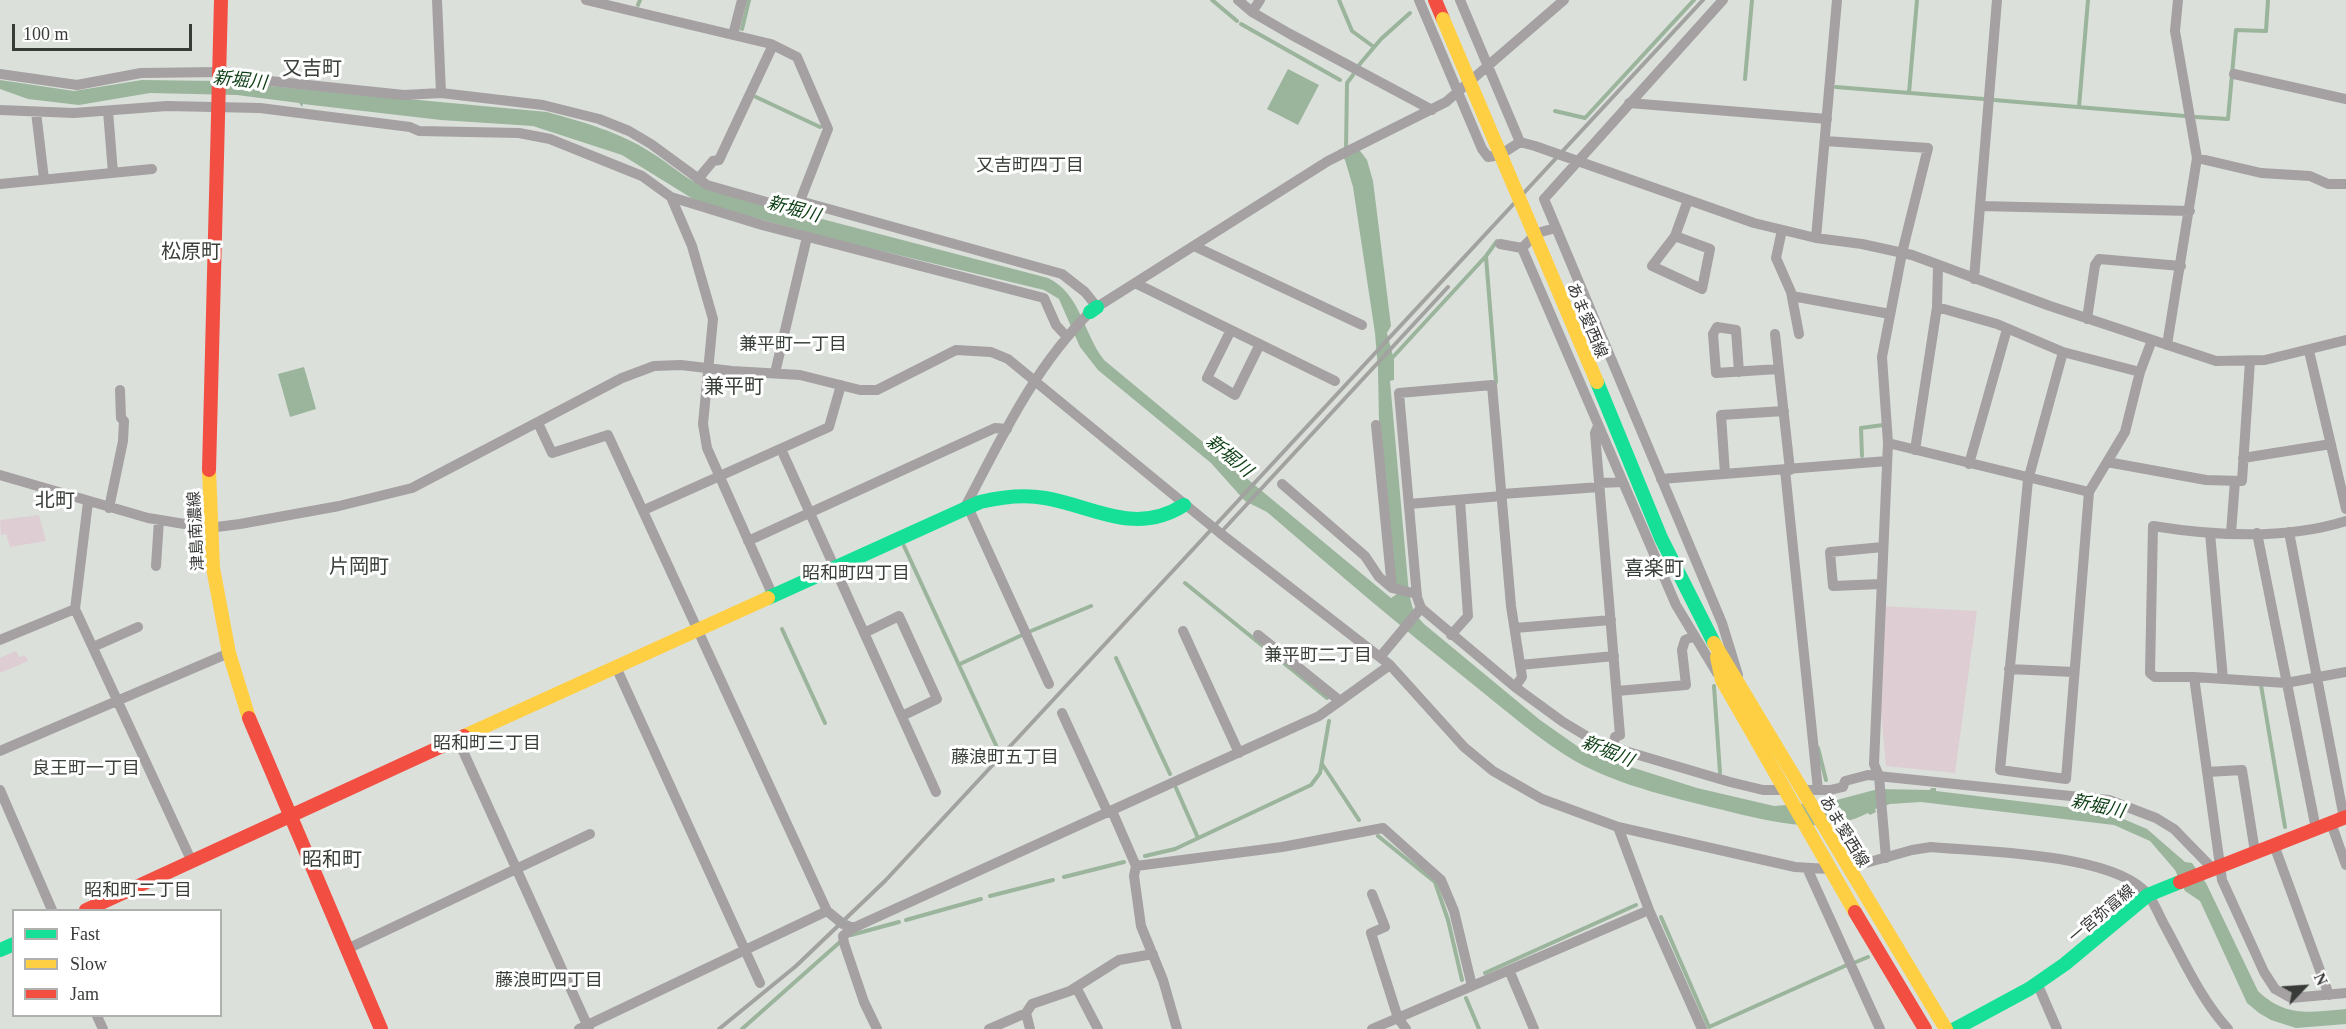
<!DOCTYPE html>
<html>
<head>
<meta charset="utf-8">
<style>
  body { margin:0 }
  #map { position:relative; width:2346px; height:1029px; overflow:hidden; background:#dbe0db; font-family:Georgia,serif }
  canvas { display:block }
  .legend { position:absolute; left:12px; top:909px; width:210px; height:108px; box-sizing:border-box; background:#fff; border:2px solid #afb1af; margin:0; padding:8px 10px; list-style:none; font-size:18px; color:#383b38 }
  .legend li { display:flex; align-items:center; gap:12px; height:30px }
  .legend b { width:30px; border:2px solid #afb1af }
  .north { position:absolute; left:2274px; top:957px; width:60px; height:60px; -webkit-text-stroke:4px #fff; paint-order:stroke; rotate:65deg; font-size:16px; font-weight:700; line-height:24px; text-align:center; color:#383b38 }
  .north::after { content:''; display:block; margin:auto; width:21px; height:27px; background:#383b38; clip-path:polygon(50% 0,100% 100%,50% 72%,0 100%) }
  .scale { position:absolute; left:12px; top:24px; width:180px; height:27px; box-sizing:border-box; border:3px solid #383b38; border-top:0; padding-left:8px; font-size:18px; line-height:21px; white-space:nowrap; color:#383b38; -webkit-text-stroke:4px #fff; paint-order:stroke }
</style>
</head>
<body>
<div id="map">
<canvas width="2346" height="1029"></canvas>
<ul class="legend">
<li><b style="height:8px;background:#16e098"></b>Fast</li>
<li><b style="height:8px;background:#ffcf43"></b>Slow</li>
<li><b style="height:8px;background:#f24e42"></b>Jam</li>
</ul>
<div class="north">N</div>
<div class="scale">100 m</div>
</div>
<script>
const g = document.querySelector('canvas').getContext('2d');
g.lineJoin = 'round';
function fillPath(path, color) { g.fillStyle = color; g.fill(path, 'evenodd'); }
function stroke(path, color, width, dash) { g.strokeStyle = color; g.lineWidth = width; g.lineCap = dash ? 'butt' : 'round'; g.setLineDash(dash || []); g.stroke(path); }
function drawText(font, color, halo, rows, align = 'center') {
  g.font = font + ' Georgia,"Noto Sans JP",serif'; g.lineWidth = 6; g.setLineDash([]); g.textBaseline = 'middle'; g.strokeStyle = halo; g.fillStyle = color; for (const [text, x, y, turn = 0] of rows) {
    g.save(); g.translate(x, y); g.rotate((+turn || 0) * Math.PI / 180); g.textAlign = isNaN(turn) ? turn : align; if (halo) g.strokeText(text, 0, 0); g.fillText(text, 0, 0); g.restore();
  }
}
fillPath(new Path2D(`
  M 39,515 L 46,541 L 10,547 L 6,534 L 1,535 L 0,520 Z
  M 1882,606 L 1977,611 L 1955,773 L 1886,766 L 1880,700 Z
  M 16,651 L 19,657 L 25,655 L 28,661 L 0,673 L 0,658 Z`), '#deced3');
fillPath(new Path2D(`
  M 1288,69 L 1319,85 L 1298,125 L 1267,109 Z
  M 0,80 L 74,91 L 142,80 L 216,81 L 547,112 C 583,122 620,132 652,153 C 671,165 686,179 707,189 L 1048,278 C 1081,294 1083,333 1104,360 L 1391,598 L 1397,594 L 1379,423 L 1378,369 L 1375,333 L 1353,187 L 1345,160 L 1338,150 L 1354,143 L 1367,160 L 1373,181 L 1391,326 L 1387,333 L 1394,360 L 1394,380 L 1390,381 L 1409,594 L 1414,613 L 1424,624 L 1540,720 L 1587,753 L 1697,788 L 1774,806 L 1828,802 L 1828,799 L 1833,801 L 1878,789 L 1930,790 L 1931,788 L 1936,788 L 1936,791 L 2107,812 L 2147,829 L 2185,862 L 2192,863 L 2206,883 L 2258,991 C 2286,1018 2310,1012 2346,1009 L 2346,1024 L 2296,1028 L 2271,1020 L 2259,1013 L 2247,1003 L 2200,901 L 2185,891 L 2175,870 L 2150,841 L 2114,825 L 1921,802 L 1890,804 L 1875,809 L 1876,812 L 1870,815 L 1868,813 C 1826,835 1776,823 1731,812 C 1680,799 1621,787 1575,761 C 1538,739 1504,709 1470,682 C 1401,627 1334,570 1267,512 L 1245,501 L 1211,463 L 1098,370 L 1080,347 L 1059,299 L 1044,290 L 844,242 L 692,201 L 693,199 L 622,155 L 533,126 L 441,120 L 303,104 L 302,107 L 299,103 L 237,95 L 150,93 L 79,105 L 28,99 L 0,89 Z
  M 304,367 L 316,409 L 290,417 L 278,374 Z`), '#9bb49c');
stroke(new Path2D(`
  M 1212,0 L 1237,21
  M 1339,0 L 1352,31 L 1374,47
  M 638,5 L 640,0
  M 1241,24 L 1340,80
  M 742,29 L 749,0
  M 1359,65 L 1381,39 L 1410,13
  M 1745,79 L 1752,0
  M 1836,87 L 1984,99
  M 1909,93 L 1917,0
  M 756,97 L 820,127
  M 1994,100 L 2185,116
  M 2079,107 L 2088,0
  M 1555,111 L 1585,118 L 1694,0
  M 2196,117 L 2228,119 L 2236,30 L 2266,31 L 2268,0
  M 1346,150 L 1347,83 L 1353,75
  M 1486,257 L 1496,382
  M 1393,357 L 1486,256 L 1497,241
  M 1862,456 L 1861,428 L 1883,425
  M 904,546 L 1000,754
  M 1185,583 L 1327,698
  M 782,629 L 825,723
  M 1031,631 L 1091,606
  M 1116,658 L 1170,774
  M 960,664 L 1022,635
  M 2261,685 L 2285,827
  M 1714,686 L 1720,773
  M 1818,748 L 1826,780
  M 1322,764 L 1359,820
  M 1176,788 L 1198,838
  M 1378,836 L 1435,882 L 1448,920 L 1462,980
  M 1145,856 L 1175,849 L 1311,785 L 1320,773 L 1329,721
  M 1064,877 L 1124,862
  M 990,896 L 1053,880
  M 1661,917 L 1709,1027 L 1847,965
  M 906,920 L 981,899
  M 851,935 L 899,922
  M 1856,962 L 1868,957
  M 1485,973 L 1636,905
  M 1466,998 L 1479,1029
  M 742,1029 L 840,942`), '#9bb49c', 4);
stroke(new Path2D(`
  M 437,0 L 441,93
  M 586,0 L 771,44 L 797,57 L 828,129 L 800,201 L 1062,274 L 1085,292 L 1097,307 L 1328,161 L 1446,102 L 1564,0
  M 1238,0 L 1252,12 L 1290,34 L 1432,110
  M 1419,0 L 1482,149 L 1488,157 L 1500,155 L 1520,142 L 1535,146 L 1754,223 L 1816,238 L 1862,244 L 1912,255 L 2050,306 L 2216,361 L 2265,360 L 2346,340
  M 1460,0 L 1520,142
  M 1723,0 L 1544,199 L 1722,623 L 1738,675
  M 1252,12 L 1260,0
  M 733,35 L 742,0
  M 0,74 L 77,85 L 141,73 L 220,72 L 260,80 L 404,95 L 441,93 L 543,105 L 599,119 L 629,131 L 651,144 L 707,185 L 784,207 L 800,201
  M 2234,74 L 2346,99
  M 1629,103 L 1827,119
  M 0,110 L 74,113 L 167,106 L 260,108 L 410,127 L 419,131 L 519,133 L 550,139 L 642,176 L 671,197 L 692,246 L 713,319 L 703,424 L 707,448 L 773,596
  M 108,111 L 113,173
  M 36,112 L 44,179
  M 1825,141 L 1928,148 L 1902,253 L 1882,357 L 1888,443
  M 2197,158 L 2261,173 L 2310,176 L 2328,184 L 2346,184
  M 698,179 L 713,161 L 719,160 L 773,45
  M 0,184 L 152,169
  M 671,197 L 762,225 L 1044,298 L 1056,325 L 1066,336
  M 1980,206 L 2190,211
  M 1556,228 L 1537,233 L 1522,248 L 1676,605 L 1717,673
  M 1782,230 L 1776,258 L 1791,292 L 1799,334
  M 1675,236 L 1710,249 L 1702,289 L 1652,266 L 1675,236 L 1688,200
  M 1816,238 L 1837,0
  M 1500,244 L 1522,248
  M 1194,246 L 1362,325
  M 1974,279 L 1997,0
  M 1135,283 L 1335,381
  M 1792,296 L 1890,314
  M 1937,307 L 1997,324 L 2063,352 L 2140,372
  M 2087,319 L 2095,265 L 2099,259 L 2181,266
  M 1231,330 L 1207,378 L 1235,395 L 1260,344
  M 1775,334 L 1790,470
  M 2167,345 L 2197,158 L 2175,31 L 2178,0
  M 2309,351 L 2346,509
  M 2063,352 L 2028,480 L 2000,770 L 2066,779 L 2089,492 L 2125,432 L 2140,372 L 2152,340
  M 1739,372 L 1736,330 L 1717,327 L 1713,334 L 1716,373 L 1778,369
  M 775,373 L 807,237
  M 538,423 L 552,453 L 608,435 L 827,911 L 843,924 L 853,928
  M 1376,425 L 1392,588
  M 1598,426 L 1595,433 L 1620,735 L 1615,737 L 1613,748
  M 781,449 L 936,792
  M 1915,450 L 1937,307 L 1938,265
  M 2243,458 L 2331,444
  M 2107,462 L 2206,480 L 2242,481 L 2250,361
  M 1969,464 L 2007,329
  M 1785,470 L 1818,790
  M 1725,474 L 1721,415 L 1784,411
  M 0,475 L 148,518 L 209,528 L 240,524 L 339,506 L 412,488 L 622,378 L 654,366 L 681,365 L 732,371 L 800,375 L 860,390 L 877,390 L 956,350 L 991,352 L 1008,359 L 1220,533 L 1390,665 L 1464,747 L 1493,771 L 1542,799 L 1618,827 L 1795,867 L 1829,869
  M 1661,479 L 1887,461
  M 1599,483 L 1623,482
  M 1282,484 L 1365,556 L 1379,577 L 1392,588 L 1417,594
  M 1502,494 L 1600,487
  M 88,502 L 75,609 L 192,862
  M 1409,504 L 1502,496
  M 968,507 L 1049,684
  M 109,508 L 123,441 L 124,421 L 121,418 L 120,390
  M 964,509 C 1001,439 1033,369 1090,312
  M 644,510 L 829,427 L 841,385
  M 2346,521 C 2286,540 2215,536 2153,526 L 2150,673 L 2155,677 L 2194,677 L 2222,880 L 2264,972 L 2275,989 L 2291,998 L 2346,993
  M 2289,532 L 2344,818
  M 2210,533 L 2223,679
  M 2231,533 L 2235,481
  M 2257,533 L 2316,829
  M 748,541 L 995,428 L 1007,429
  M 156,566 L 159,520
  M 1881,584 L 1833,586 L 1830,552 L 1883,547
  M 1515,628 L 1611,620
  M 1183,631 L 1239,753
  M 864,633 L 899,616 L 937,699 L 902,716
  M 1258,635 L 1340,701
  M 1451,635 L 1468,616 L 1460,500
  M 0,640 L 75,609
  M 93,647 L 138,627
  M 1380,657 L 1421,608
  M 1520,665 L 1614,656
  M 616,667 L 760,983
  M 2009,669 L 2074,672
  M 2194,677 L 2286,683 L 2346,672
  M 1515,687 L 1522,677 L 1511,606 L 1492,385 L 1399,393 L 1417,597 L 1421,608 L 1515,687 L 1563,722 L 1598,743 L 1730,782 L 1763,790 L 1785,790
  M 1617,691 L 1686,685 L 1682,650 L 1685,640 L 1694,636
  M 1062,713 L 1108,813
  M 458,740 L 589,1029
  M 0,751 L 229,653
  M 2207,772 L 2242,770 L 2255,852
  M 0,790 L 52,910
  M 1802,790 L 1830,790 L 1843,787 L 1845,781 L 1868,775 L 2109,800 L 2156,818 L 2174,829 L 2213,869
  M 1112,811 L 1136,866 L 1134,876 L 1141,926 L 1163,980 L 1177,1029
  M 2331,823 L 2346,865
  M 1618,827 L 1649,910 L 1702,1029
  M 2274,845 L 2329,995
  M 1886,858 L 1879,776 L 1874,764 L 1888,443 L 2089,492
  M 1136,866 L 1282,847 L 1383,828 L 1441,880 L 1454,911 L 1472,986
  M 1807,868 L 1880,1029
  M 1848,868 L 1912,850 L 1931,847 C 1982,852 2118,853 2149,896 C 2156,906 2160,918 2166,928 C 2185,963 2201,999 2228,1029
  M 1372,894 L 1385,927 L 1371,933 L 1398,1018 L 1406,1029
  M 347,949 L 590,834
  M 1509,970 L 1534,1029
  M 2037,983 L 2057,1029
  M 1076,987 L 1098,1029
  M 1026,1013 L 1030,1029
  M 97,1016 L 103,1029
  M 579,1029 L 827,911
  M 877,1029 L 864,1002 L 844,943 L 843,936 L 853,928 L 1319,716 L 1390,665
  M 989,1029 L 1026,1013 L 1032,1004 L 1070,991 L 1119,960 L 1153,954
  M 1372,1029 L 1649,910`), '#a5a0a2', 10);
stroke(new Path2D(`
  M 1090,312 L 1097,307
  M 1597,382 L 1661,538 L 1714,643
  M 768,598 L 980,502 C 1001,497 1023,494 1045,498 C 1096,507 1135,536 1184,505
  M 0,950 L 14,944
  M 1955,1029 L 2029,989 L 2065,964 L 2148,895 L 2180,882`), '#16e098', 14);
stroke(new Path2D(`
  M 209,470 L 213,568 L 229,653 L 249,718
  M 1714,643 L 1946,1029
  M 1717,657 L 1722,680 L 1855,912
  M 464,736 L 768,598`), '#ffcf43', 14);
stroke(new Path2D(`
  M 1435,0 L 1443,19
  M 209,470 L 221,0
  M 249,718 L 381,1029
  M 2180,882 L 2346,817
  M 86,910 L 464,736
  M 1855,912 L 1925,1029`), '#f24e42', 14);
stroke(new Path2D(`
  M 1224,529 L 1448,287
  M 719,1029 L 796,966 L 885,881 L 1703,0`), '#a2a2a0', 4);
stroke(new Path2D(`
  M 1443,19 L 1597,382`), '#ffcf43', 14);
drawText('16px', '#383b38', '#fff', [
  ["あま愛西線",1588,320,67],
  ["津島南濃線",195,531,-93],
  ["あま愛西線",1845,831,59],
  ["一宮弥富線",2101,913,-40]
]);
drawText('italic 18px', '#0c3e13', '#fff', [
  ["新堀川",240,79,6],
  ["新堀川",794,208,15],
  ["新堀川",1230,455,40],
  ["新堀川",1608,750,22],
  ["新堀川",2098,805,12]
]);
drawText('18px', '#393f39', '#fff', [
  ["又吉町四丁目",1030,164],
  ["兼平町一丁目",793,343],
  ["昭和町四丁目",856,572],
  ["兼平町二丁目",1318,654],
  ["昭和町三丁目",487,742],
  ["藤浪町五丁目",1005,756],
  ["良王町一丁目",86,767],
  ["昭和町二丁目",138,889],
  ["藤浪町四丁目",549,979]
]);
drawText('20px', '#393f39', '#fff', [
  ["又吉町",312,67],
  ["松原町",191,250],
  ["兼平町",734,385],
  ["北町",55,499],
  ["片岡町",359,565],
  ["喜楽町",1654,567],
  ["昭和町",332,858]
]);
</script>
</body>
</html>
